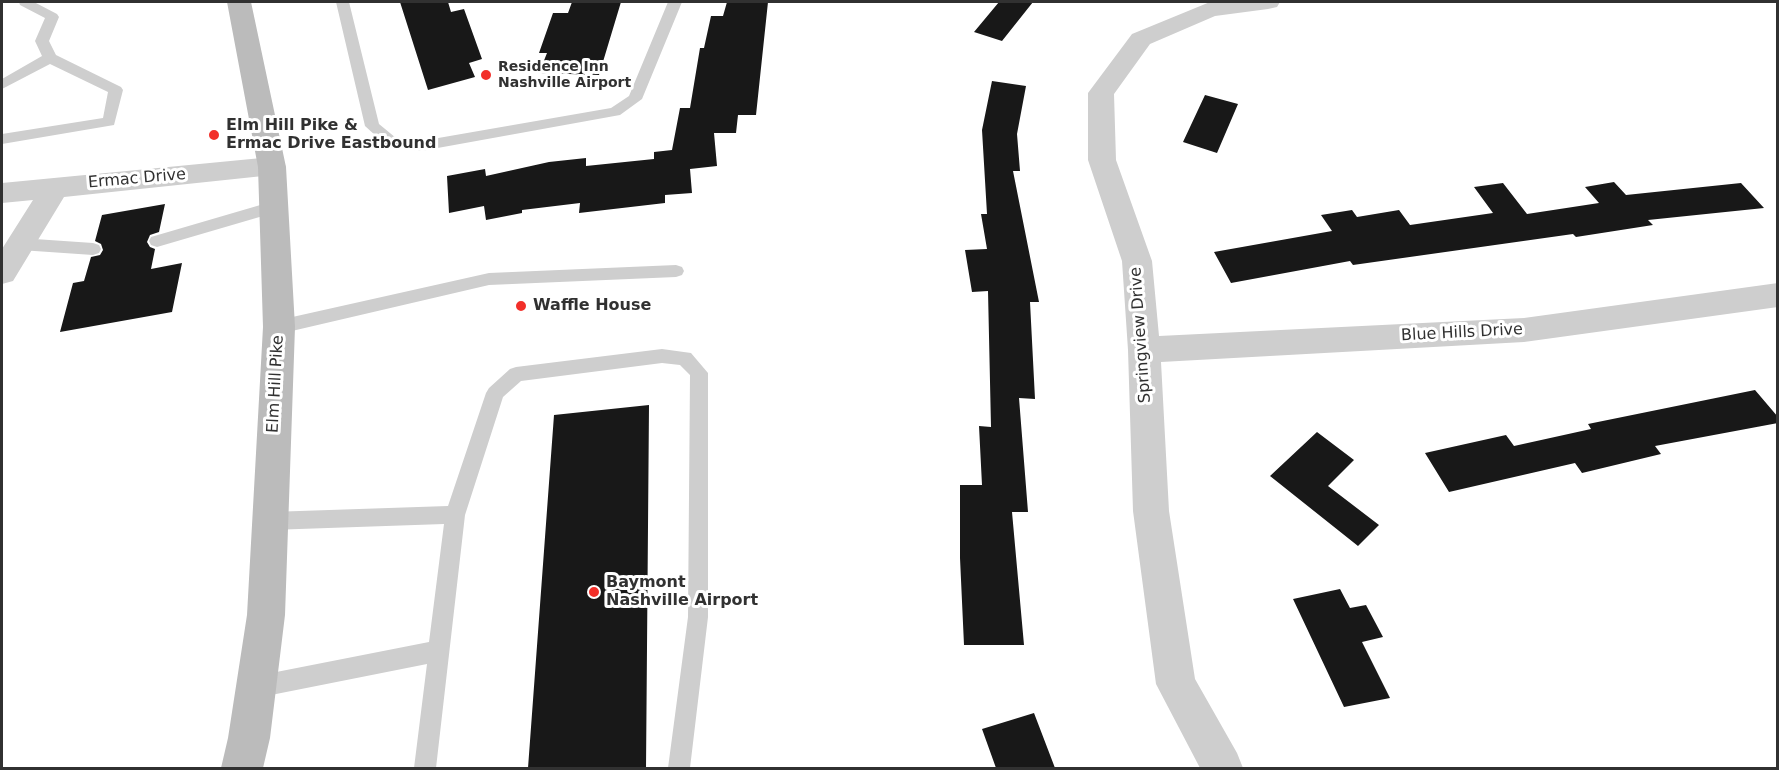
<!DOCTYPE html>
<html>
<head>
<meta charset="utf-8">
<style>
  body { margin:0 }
  #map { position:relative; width:1779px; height:770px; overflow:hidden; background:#fff; font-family:"DejaVu Sans",sans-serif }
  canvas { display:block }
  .frame { position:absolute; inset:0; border:3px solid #313131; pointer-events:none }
</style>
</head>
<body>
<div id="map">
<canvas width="1779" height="770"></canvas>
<div class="frame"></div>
</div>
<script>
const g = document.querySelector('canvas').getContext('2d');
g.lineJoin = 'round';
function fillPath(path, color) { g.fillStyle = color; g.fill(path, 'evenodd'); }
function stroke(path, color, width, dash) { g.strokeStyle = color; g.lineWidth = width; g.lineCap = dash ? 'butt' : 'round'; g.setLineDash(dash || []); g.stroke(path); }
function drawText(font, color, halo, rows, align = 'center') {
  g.font = font + ' "DejaVu Sans",sans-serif'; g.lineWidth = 6; g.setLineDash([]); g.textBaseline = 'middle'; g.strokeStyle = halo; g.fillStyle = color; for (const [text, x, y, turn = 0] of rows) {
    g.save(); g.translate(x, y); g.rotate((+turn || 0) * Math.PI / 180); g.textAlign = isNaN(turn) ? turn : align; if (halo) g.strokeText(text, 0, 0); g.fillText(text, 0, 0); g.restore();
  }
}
fillPath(new Path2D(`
  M 400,2 L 448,2 L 451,12 L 464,9 L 482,59 L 469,63 L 475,77 L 428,90 Z
  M 572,2 L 621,2 L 599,75 L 539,73 L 547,53 L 539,53 L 553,13 L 568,13 Z
  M 727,2 L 768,2 L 756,115 L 738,115 L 736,133 L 714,133 L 717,166 L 690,169 L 692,193 L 665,195 L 665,203 L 579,213 L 580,203 L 522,210 L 522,213 L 486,220 L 484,206 L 449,213 L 447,176 L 485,169 L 486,176 L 549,162 L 586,158 L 586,166 L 654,159 L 654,152 L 672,150 L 680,108 L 690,108 L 700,48 L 704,48 L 711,16 L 723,16 Z
  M 999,2 L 1033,2 L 1002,41 L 974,32 Z
  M 992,81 L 1026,86 L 1017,134 L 1020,171 L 1013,171 L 1039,302 L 1030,302 L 1035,399 L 1019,398 L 1028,512 L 1012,512 L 1024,645 L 964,645 L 960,558 L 960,485 L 982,485 L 979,426 L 991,427 L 988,291 L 972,292 L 965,250 L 987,249 L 981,214 L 987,214 L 982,130 Z
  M 1205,95 L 1238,104 L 1217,153 L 1183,142 Z
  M 1614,182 L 1626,195 L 1741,183 L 1764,208 L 1648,220 L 1653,225 L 1576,237 L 1573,234 L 1353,265 L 1350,261 L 1231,283 L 1214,252 L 1332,231 L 1321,215 L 1352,210 L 1357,217 L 1399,210 L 1410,225 L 1493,213 L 1474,187 L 1503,183 L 1527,214 L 1599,203 L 1585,187 Z
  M 165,204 L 159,232 L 150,235 L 147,242 L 150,247 L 155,249 L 151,269 L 182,263 L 172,312 L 60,332 L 73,283 L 84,281 L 91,257 L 100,255 L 103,250 L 101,244 L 95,241 L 102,215 Z
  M 1755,390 L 1778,417 L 1778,423 L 1655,446 L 1661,454 L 1582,473 L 1575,463 L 1449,492 L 1425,453 L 1506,435 L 1514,446 L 1591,429 L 1588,424 Z
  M 649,405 L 646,768 L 528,768 L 554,415 Z
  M 1317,432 L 1354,460 L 1328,486 L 1379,525 L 1358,546 L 1270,476 Z
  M 1340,589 L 1350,608 L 1366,605 L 1383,637 L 1362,642 L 1390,698 L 1344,707 L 1293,599 Z
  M 1034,713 L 1055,768 L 996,768 L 982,729 Z`), '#181818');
fillPath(new Path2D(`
  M 19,2 L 34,2 L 57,14 L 59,17 L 49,41 L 56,55 L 121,87 L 123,90 L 114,125 L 2,144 L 2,134 L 103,118 L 108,92 L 50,64 L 2,89 L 2,79 L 42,56 L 35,41 L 45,18 L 20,5 Z
  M 336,2 L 349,2 L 379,124 L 396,138 L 421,141 L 611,108 L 629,96 L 668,2 L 682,2 L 642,99 L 620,115 L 421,151 L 387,146 L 365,126 Z
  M 274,201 L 280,203 L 282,207 L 280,211 L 157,247 L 151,245 L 149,241 L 151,237 Z
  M 20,238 L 93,243 L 99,245 L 101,249 L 99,253 L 93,255 L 20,250 L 14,248 L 12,244 L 14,240 Z
  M 676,265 L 682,267 L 684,271 L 682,275 L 676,277 L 489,285 L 279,334 L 273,332 L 270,327 L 273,322 L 279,320 L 489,273 Z
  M 662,349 L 691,353 L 708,373 L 708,617 L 690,768 L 668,768 L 688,617 L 690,375 L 680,365 L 662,363 L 521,381 L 503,397 L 465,515 L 436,768 L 414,768 L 427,664 L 256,698 L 248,695 L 245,687 L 248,679 L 256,676 L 429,642 L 444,524 L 270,530 L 263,527 L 260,521 L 263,515 L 270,512 L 448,506 L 486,393 L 489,388 L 510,369 L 516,367 Z`), '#cecece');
fillPath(new Path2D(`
  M 1210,2 L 1280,2 L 1277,7 L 1268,9 L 1215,16 L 1150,44 L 1114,94 L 1116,160 L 1152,261 L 1159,336 L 1524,318 L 1778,283 L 1778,307 L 1524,342 L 1161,362 L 1169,511 L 1195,679 L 1237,753 L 1243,768 L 1200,768 L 1156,684 L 1133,511 L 1128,350 L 1122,261 L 1088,160 L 1088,93 L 1132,34 Z
  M 272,157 L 282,160 L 286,167 L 282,174 L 64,197 L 13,281 L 2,284 L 2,249 L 33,200 L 2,203 L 2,183 Z`), '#cecece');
fillPath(new Path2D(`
  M 227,2 L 251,2 L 286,167 L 295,327 L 285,615 L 270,738 L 263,768 L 221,768 L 228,738 L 247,615 L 263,327 L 258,167 Z`), '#bbb');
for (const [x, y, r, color] of [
  [486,75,6,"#f22f29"],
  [214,135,6,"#f22f29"],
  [521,306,6,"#f22f29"],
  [594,592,6,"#f22f29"]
]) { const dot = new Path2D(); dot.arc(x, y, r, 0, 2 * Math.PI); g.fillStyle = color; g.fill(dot); stroke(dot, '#fff', 2); }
drawText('bold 14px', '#313131', '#fff', [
  ["Residence Inn",498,67],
  ["Nashville Airport",498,83]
], 'left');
drawText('bold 16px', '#313131', '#fff', [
  ["Elm Hill Pike &",226,126],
  ["Ermac Drive Eastbound",226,144],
  ["Waffle House",533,306],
  ["Baymont",606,583],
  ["Nashville Airport",606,601]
], 'left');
drawText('16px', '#313131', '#fff', [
  ["Ermac Drive",137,179,-5],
  ["Blue Hills Drive",1462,333,-3],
  ["Springview Drive",1141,335,-94],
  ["Elm Hill Pike",276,384,-87]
]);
</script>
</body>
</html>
